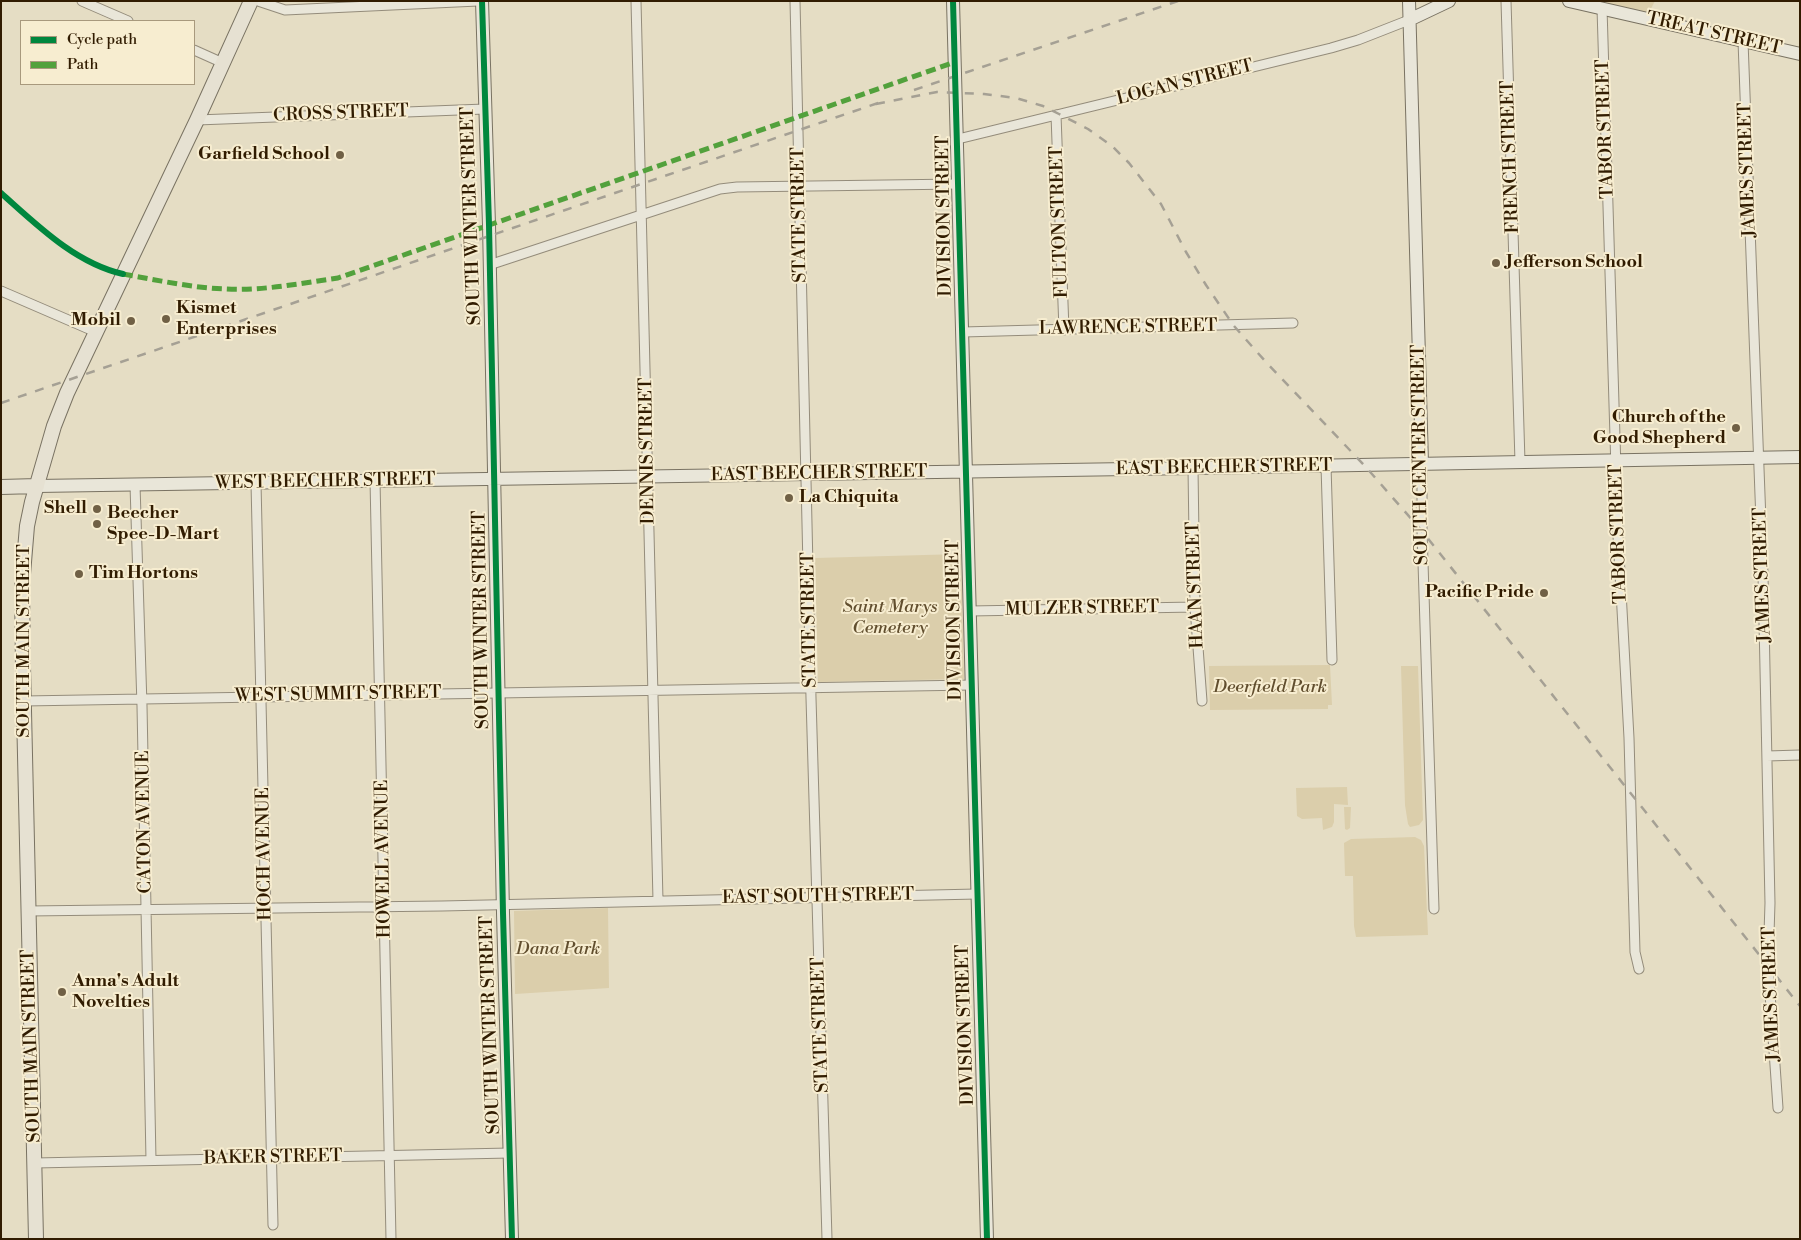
<!DOCTYPE html>
<html>
<head>
<meta charset="utf-8">
<style>
  body { margin:0 }
  #map { position:relative; width:1801px; height:1240px; overflow:hidden; background:#e5ddc4; font-family:"Libre Bodoni",serif }
  canvas { display:block }
  .frame { position:absolute; inset:0; border:2px solid #311c01; pointer-events:none }
  .legend { position:absolute; left:20px; top:20px; width:175px; height:65px; box-sizing:border-box; background:#f7edd0; border:1px solid #a8997d; margin:0; padding:6px 9px; list-style:none; font-size:15px; color:#311c01 }
  .legend li { display:flex; align-items:center; gap:10px; height:25px }
  .legend b { width:25px; border:1px solid #a8997d }
</style>
</head>
<body>
<div id="map">
<canvas width="1801" height="1240"></canvas>
<div class="frame"></div>
<ul class="legend">
<li><b style="height:6px;background:#00873e"></b>Cycle path</li>
<li><b style="height:6px;background:#52a13c"></b>Path</li>
</ul>
</div>
<script>
const g = document.querySelector('canvas').getContext('2d');
g.lineJoin = 'round';
function fillPath(path, color) { g.fillStyle = color; g.fill(path, 'evenodd'); }
function stroke(path, color, width, dash) { g.strokeStyle = color; g.lineWidth = width; g.lineCap = dash ? 'butt' : 'round'; g.setLineDash(dash || []); g.stroke(path); }
function drawText(font, color, halo, rows, align = 'center') {
  g.font = font + ' "Libre Bodoni",serif'; g.lineWidth = 4; g.setLineDash([]); g.textBaseline = 'middle'; g.strokeStyle = halo; g.fillStyle = color; for (const [text, x, y, turn = 0] of rows) {
    g.save(); g.translate(x, y); g.rotate((+turn || 0) * Math.PI / 180); g.textAlign = isNaN(turn) ? turn : align; if (halo) g.strokeText(text, 0, 0); g.fillText(text, 0, 0); g.restore();
  }
}
fillPath(new Path2D(`
  M 1569,1 L 1655,1 L 1646,18 Z
  M 961,554 L 964,679 L 818,682 L 815,558 Z
  M 1330,665 L 1332,705 L 1328,705 L 1328,709 L 1210,710 L 1209,666 Z
  M 1401,666 L 1418,666 L 1423,820 L 1419,825 L 1410,827 L 1408,824 L 1405,805 Z
  M 1347,787 L 1348,805 L 1334,804 L 1334,822 L 1332,827 L 1323,830 L 1322,818 L 1302,819 L 1297,816 L 1296,788 Z
  M 1344,807 L 1351,807 L 1350,828 L 1347,830 L 1345,829 Z
  M 1415,837 L 1421,840 L 1424,846 L 1428,935 L 1356,937 L 1354,926 L 1353,876 L 1345,876 L 1344,843 L 1351,839 Z
  M 608,908 L 609,988 L 515,994 L 514,911 Z`), '#dbceab');
const street = new Path2D(`
  M 82,1 L 128,21
  M 258,1 L 285,10 L 478,1
  M 636,1 L 658,900
  M 795,1 L 811,698 L 827,1239
  M 1506,1 L 1520,462
  M 1602,8 L 1618,536 L 1629,738 L 1635,952 L 1639,969
  M 1743,41 L 1763,575 L 1770,903 L 1768,965 L 1778,1108
  M 194,50 L 223,63
  M 1056,115 L 1064,330
  M 197,120 L 485,109
  M 958,139 L 1331,48 L 1358,40 L 1409,20
  M 489,265 L 720,189 L 737,187 L 959,184
  M 1,291 L 96,332
  M 963,332 L 1293,323
  M 1422,464 L 1422,531 L 1434,909
  M 1326,466 L 1332,660
  M 1193,468 L 1195,607 L 1202,701
  M 375,480 L 391,1239
  M 256,483 L 273,1225
  M 135,485 L 142,706 L 151,1160
  M 970,611 L 1195,607
  M 24,701 L 971,685
  M 1767,756 L 1800,755
  M 28,911 L 442,906 L 977,894
  M 35,1163 L 510,1153`);
const secondary = new Path2D(`
  M 482,1 L 489,225 L 503,913 L 512,1239
  M 953,1 L 987,1239
  M 1409,1 L 1422,464
  M 1569,1 L 1800,54
  M 1409,20 L 1449,1
  M 37,486 L 1193,468 L 1800,457`);
const primary = new Path2D(`
  M 1,487 L 37,486
  M 36,1239 L 23,667 L 22,586 L 27,526 L 32,502 L 54,426 L 67,393 L 197,120 L 251,1`);
stroke(street, '#948c7b', 11);
stroke(secondary, '#797262', 14);
stroke(primary, '#797262', 16);
stroke(street, '#e9e6d9', 9);
stroke(secondary, '#e9e6d9', 12);
stroke(primary, '#e6e1d2', 14);
stroke(new Path2D(`
  M 914,90 L 1178,1
  M 876,104 L 937,92 L 984,94 L 1016,98 L 1043,106 L 1059,114 L 1088,129 L 1112,146 L 1129,163 L 1161,204 L 1186,252 L 1206,285 L 1234,326 L 1265,361 L 1364,465 L 1422,531 L 1800,1006
  M 1,403 L 881,102`), '#a5a094', 2.5, [9, 9]);
stroke(new Path2D(`
  M 123,274 C 157,280 192,288 226,289 C 264,291 301,283 338,278 L 955,62`), '#52a13c', 5, [10, 5]);
stroke(new Path2D(`
  M 482,1 L 489,225 L 503,913 L 512,1239
  M 953,1 L 987,1239
  M 1,193 C 37,225 75,263 123,274`), '#00873e', 6);
for (const [x, y, r, color] of [
  [340,155,5,"#706045"],
  [1496,263,5,"#706045"],
  [166,319,5,"#706045"],
  [131,321,5,"#706045"],
  [1736,428,5,"#706045"],
  [789,498,5,"#706045"],
  [97,509,5,"#706045"],
  [97,524,5,"#706045"],
  [79,574,5,"#706045"],
  [1544,593,5,"#706045"],
  [62,992,5,"#706045"]
]) { const dot = new Path2D(); dot.arc(x, y, r, 0, 2 * Math.PI); g.fillStyle = color; g.fill(dot); stroke(dot, '#f7edd0', 2); }
drawText('18px', '#311c01', '#f7edd0', [
  ["TREAT STREET",1714,34,13],
  ["LOGAN STREET",1185,83,-14],
  ["CROSS STREET",341,114,-2],
  ["TABOR STREET",1606,129,-92],
  ["FRENCH STREET",1511,157,-92],
  ["JAMES STREET",1748,170,-92],
  ["STATE STREET",800,215,-91],
  ["SOUTH WINTER STREET",472,216,-92],
  ["DIVISION STREET",945,216,-91],
  ["FULTON STREET",1060,222,-92],
  ["LAWRENCE STREET",1128,328,-1],
  ["DENNIS STREET",648,451,-91],
  ["SOUTH CENTER STREET",1421,455,-91],
  ["EAST BEECHER STREET",1224,468,-1],
  ["EAST BEECHER STREET",819,474,-1],
  ["WEST BEECHER STREET",325,482,-1],
  ["TABOR STREET",1619,534,-92],
  ["JAMES STREET",1763,575,-92],
  ["HAAN STREET",1196,585,-92],
  ["MULZER STREET",1082,609,-1],
  ["SOUTH WINTER STREET",482,620,-91],
  ["STATE STREET",810,620,-91],
  ["DIVISION STREET",955,620,-91],
  ["SOUTH MAIN STREET",25,641,-90],
  ["WEST SUMMIT STREET",338,695,-1],
  ["CATON AVENUE",145,822,-91],
  ["HOCH AVENUE",265,854,-91],
  ["HOWELL AVENUE",384,859,-91],
  ["EAST SOUTH STREET",818,897,-1],
  ["JAMES STREET",1772,994,-92],
  ["SOUTH WINTER STREET",491,1025,-92],
  ["STATE STREET",821,1025,-92],
  ["DIVISION STREET",966,1025,-92],
  ["SOUTH MAIN STREET",32,1046,-92],
  ["BAKER STREET",273,1158,-1]
]);
drawText('bold 18px', '#311c01', '#f7edd0', [
  ["Garfield School",330,155,"right"],
  ["Jefferson School",1506,263],
  ["Kismet",176,309],
  ["Enterprises",176,330],
  ["Mobil",121,321,"right"],
  ["Church of the",1726,418,"right"],
  ["Good Shepherd",1726,439,"right"],
  ["La Chiquita",799,498],
  ["Shell",87,509,"right"],
  ["Beecher",107,514],
  ["Spee-D-Mart",107,535],
  ["Tim Hortons",89,574],
  ["Pacific Pride",1534,593,"right"],
  ["Anna's Adult",72,982],
  ["Novelties",72,1003]
], 'left');
drawText('italic 18px', '#614e2e', '#f7edd0', [
  ["Saint Marys",890,608],
  ["Cemetery",890,629],
  ["Deerfield Park",1270,688],
  ["Dana Park",558,950]
]);
</script>
</body>
</html>
